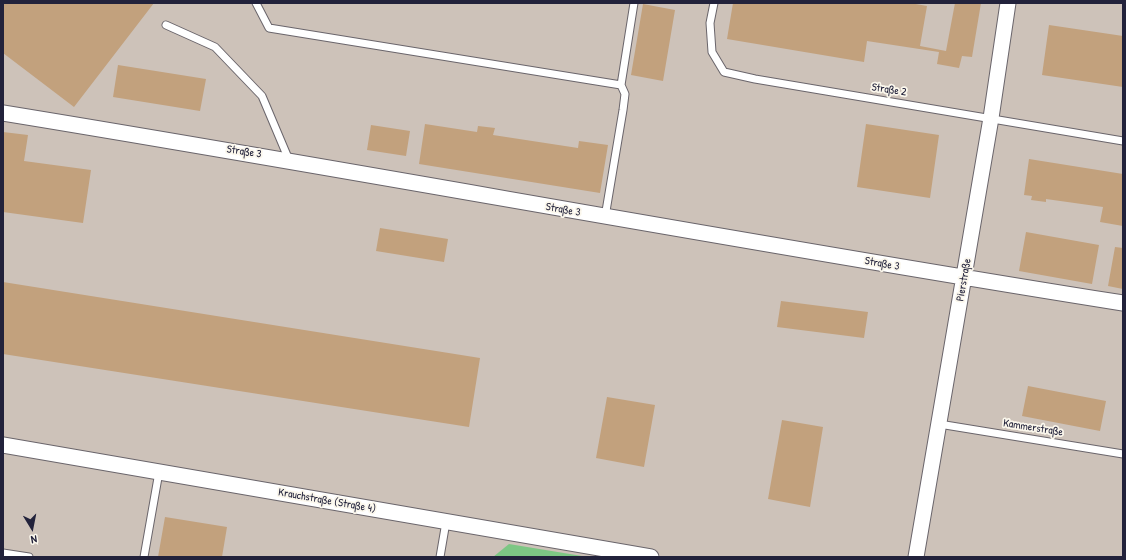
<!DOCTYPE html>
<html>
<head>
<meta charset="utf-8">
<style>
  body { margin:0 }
  #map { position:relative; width:1126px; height:560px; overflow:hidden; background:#f1e2c4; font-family:"Patrick Hand",sans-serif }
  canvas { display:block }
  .frame { position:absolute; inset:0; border:4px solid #22223b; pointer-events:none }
  .north { position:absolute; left:12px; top:508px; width:40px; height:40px; -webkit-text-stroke:3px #fbf7ec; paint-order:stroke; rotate:170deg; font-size:11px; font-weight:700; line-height:16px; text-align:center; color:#22223b }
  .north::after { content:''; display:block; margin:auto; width:14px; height:18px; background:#22223b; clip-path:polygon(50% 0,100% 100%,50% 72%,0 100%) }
</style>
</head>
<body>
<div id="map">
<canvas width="1126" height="560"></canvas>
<div class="frame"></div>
<div class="north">N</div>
</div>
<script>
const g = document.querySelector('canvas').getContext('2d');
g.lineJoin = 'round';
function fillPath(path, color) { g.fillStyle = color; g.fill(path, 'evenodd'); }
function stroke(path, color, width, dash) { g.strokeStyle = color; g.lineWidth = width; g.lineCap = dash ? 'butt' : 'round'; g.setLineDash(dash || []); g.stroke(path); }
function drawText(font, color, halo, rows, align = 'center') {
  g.font = font + ' "Patrick Hand",sans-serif'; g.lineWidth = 3.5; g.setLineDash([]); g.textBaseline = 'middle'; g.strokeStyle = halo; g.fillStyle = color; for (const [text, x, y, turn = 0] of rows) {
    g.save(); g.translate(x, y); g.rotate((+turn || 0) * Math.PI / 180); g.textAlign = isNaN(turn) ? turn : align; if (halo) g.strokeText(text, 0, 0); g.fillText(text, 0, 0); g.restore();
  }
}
fillPath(new Path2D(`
  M 3,3 L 1123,3 L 1123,557 L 3,557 Z`), '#cdc2b9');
fillPath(new Path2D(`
  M 509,544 L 588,557 L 493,557 Z`), '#7dc784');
fillPath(new Path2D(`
  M 3,3 L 154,3 L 74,107 L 3,53 Z
  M 733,3 L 910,3 L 927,6 L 920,46 L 946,51 L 955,3 L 981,3 L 972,57 L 962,56 L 959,68 L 937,64 L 939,52 L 867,41 L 864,62 L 727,39 Z
  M 643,4 L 675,10 L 663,81 L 631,75 Z
  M 1049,25 L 1123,36 L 1123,87 L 1042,75 Z
  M 118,65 L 206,79 L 200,111 L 113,97 Z
  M 425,124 L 477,132 L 478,126 L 495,128 L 493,135 L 578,148 L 579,141 L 608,145 L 600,193 L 419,164 Z
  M 866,124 L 939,135 L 930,198 L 857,187 Z
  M 371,125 L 410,131 L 406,156 L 367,150 Z
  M 3,132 L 28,135 L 24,161 L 91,170 L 83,223 L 3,212 Z
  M 1029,159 L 1123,174 L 1123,226 L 1100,222 L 1103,207 L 1046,199 L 1046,202 L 1031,200 L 1032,196 L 1024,195 Z
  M 380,228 L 448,239 L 444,262 L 376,251 Z
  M 1026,232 L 1099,245 L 1092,284 L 1019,271 Z
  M 1115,247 L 1123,248 L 1123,289 L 1108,286 Z
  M 3,282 L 480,358 L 469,427 L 3,354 Z
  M 781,301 L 868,312 L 864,338 L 777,327 Z
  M 1028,386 L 1106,401 L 1100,431 L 1022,416 Z
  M 607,397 L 655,405 L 644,467 L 596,458 Z
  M 782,420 L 823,427 L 810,507 L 768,499 Z
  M 165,517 L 227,527 L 222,557 L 158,557 Z`), '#c2a17d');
const lane = new Path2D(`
  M 256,3 L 269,28 L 621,85 L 625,94 L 623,110 L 605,217
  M 714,3 L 710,23 L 712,52 L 724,72 L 755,79 L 1123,141
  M 166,25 L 215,47 L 262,96 L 289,160
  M 621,85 L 634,3
  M 939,424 L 1123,454
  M 3,553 L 29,557
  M 144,557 L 159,472
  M 440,557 L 446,522`);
const street = new Path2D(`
  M 3,113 C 377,174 749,244 1123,303
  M 3,445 L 651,557
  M 916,557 L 991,118 L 1008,3`);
stroke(lane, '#6a656b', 9);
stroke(street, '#6a656b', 17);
stroke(lane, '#fff', 7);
stroke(street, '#fff', 15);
drawText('11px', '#22223b', '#fbf7ec', [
  ["Straße 2",889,90,9],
  ["Straße 3",244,152,9],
  ["Straße 3",563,210,10],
  ["Straße 3",882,264,10],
  ["Pierstraße",964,280,-80],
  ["Kammerstraße",1033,428,9],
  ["Krauchstraße (Straße 4)",327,501,10]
]);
</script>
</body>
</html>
